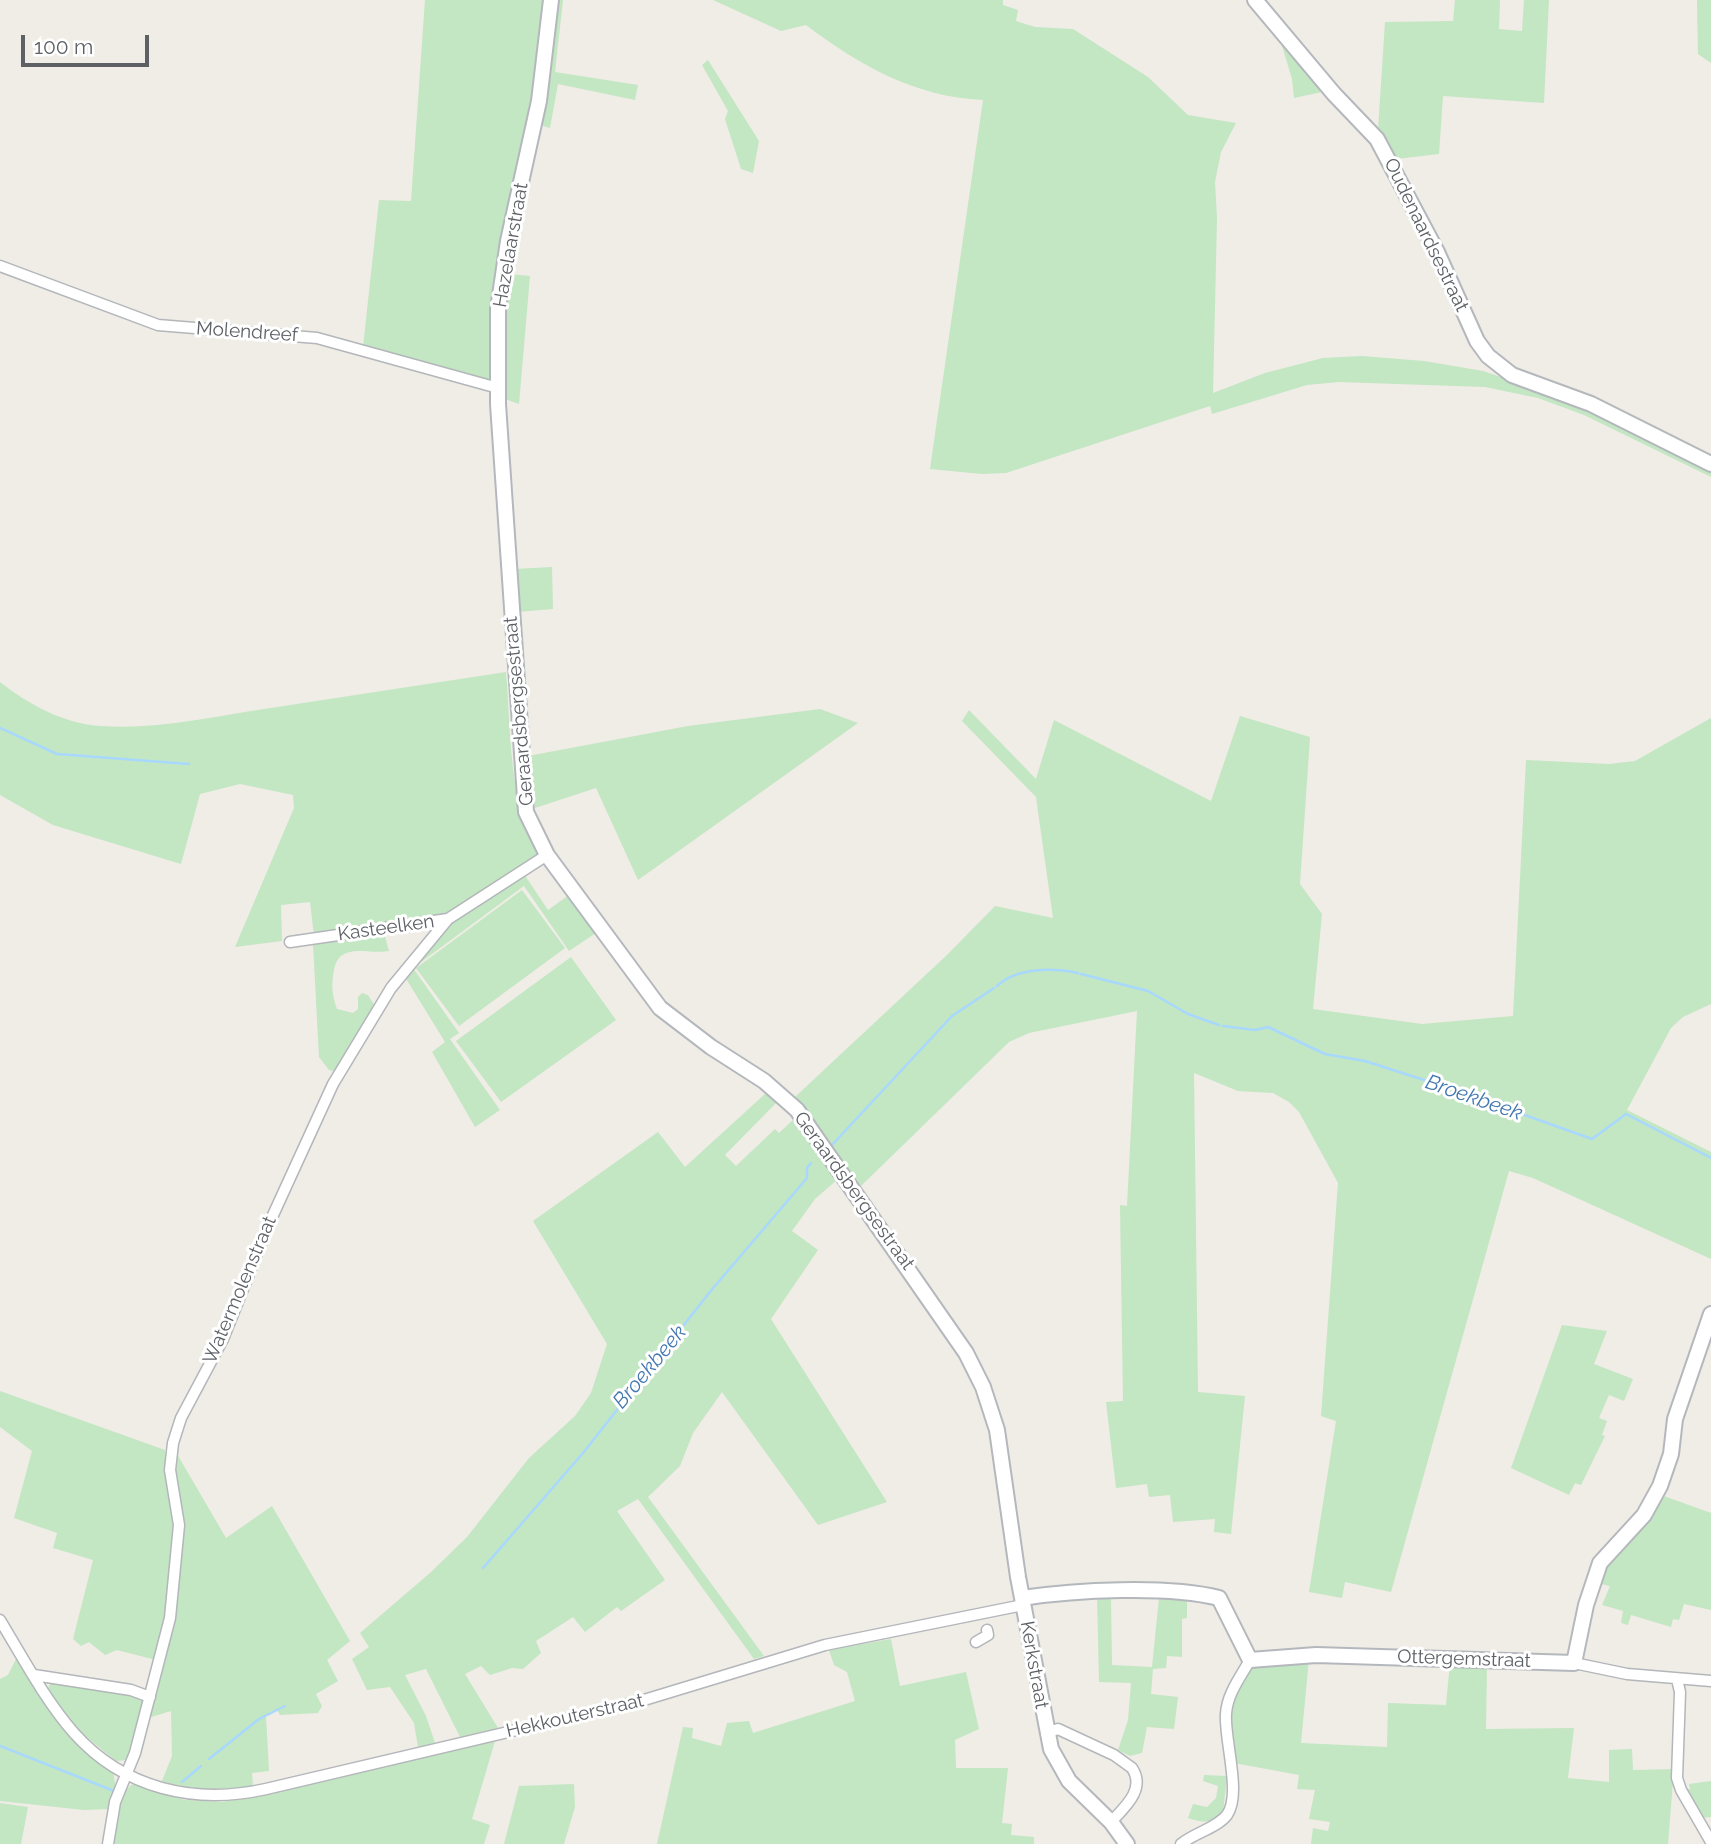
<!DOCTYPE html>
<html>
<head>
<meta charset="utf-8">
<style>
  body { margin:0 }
  #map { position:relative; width:1711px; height:1844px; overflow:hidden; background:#efede6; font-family:Raleway,sans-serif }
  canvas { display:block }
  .scale { position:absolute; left:21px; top:35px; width:128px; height:32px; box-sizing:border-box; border:4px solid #5d6166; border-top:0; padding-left:9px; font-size:21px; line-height:24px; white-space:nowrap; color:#5d6166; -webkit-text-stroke:5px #fff; paint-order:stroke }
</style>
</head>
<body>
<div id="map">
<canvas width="1711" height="1844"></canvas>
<div class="scale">100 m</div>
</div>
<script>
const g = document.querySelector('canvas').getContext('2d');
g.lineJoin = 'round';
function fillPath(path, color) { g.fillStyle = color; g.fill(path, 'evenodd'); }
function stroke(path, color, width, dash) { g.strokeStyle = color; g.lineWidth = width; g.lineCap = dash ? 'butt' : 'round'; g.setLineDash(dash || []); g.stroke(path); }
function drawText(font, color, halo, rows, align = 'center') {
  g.font = font + ' Raleway,sans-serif'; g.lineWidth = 6; g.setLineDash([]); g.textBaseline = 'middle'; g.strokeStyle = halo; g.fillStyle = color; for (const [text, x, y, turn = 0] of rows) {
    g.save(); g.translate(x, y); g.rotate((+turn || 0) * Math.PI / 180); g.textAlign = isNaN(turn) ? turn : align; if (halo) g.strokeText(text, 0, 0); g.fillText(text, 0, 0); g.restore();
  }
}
fillPath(new Path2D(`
  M 425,0 L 543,0 L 534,88 L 491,348 L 490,382 L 363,347 L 379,200 L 411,201 Z
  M 556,0 L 563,0 L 555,72 L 638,85 L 635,100 L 558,84 L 550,128 L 540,125 Z
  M 713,0 L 1003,0 L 1003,5 L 1018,10 L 1016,21 L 1035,27 L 1073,29 L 1148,77 L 1188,115 L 1236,123 L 1221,152 L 1215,182 L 1217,218 L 1213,393 L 1265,373 L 1323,358 L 1362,356 L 1424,361 L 1483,371 L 1557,396 L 1711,470 L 1711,477 L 1584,415 L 1538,398 L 1485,387 L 1339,382 L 1307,385 L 1212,414 L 1210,406 L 1006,473 L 982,474 L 930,469 L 983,100 C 915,97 859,65 806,25 L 781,31 Z
  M 1455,0 L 1500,0 L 1499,29 L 1522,31 L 1524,0 L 1549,0 L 1544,103 L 1443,96 L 1439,154 L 1396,159 L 1378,130 L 1385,22 L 1453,21 Z
  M 1697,0 L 1711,0 L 1711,63 L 1698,54 Z
  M 1280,39 L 1322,92 L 1294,98 L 1292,79 Z
  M 708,60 L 759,141 L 753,173 L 741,169 L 725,119 L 728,111 L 702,65 Z
  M 509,274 L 530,276 L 519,404 L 505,399 L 503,330 Z
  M 552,567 L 553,609 L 517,612 L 514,569 Z
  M 506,672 C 511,728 508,805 539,852 L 535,857 L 446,916 L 314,936 L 310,902 L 281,905 L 282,941 L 235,947 L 294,808 L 293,795 L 240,784 L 200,794 L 181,864 L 53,825 L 0,795 L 0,682 C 28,704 64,724 101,726 C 154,730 211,717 264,709 C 345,697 425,684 506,672 Z
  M 820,709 L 858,723 L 638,880 L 596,788 L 535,808 L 528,756 L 688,726 Z
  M 969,710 L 1036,779 L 1054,720 L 1211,801 L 1240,716 L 1310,737 L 1300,884 L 1322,914 L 1313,1009 L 1422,1024 L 1513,1016 L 1526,760 L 1609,764 L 1635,761 L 1711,718 L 1711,1004 L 1683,1017 L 1671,1028 L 1627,1110 L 1711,1152 L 1711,1259 L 1533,1178 L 1509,1171 L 1391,1592 L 1345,1582 L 1342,1598 L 1309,1592 L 1336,1421 L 1321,1416 L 1338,1183 L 1299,1112 L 1289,1102 L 1273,1093 L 1238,1091 L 1194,1073 L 1198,1392 L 1245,1396 L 1231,1534 L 1214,1532 L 1215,1519 L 1173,1522 L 1170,1495 L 1149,1497 L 1147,1484 L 1116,1488 L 1106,1402 L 1123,1401 L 1120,1205 L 1127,1206 L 1137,1011 L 1029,1033 L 1009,1042 L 861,1186 L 795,1097 L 948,954 L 995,906 L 1053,918 L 1036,797 L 962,721 Z
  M 524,874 L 548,910 L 569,895 L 596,933 L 569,951 L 524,886 L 413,968 L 459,1033 L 450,1039 L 500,1110 L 475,1127 L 432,1052 L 445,1042 L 405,977 L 452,922 Z
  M 522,890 L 565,948 L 459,1026 L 416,968 Z
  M 384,933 L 389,951 C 370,955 339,941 334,970 C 331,984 332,996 337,1009 L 353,1013 L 358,1009 L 358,997 L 362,993 L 368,995 L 375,1006 L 336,1072 L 329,1070 L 319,1057 L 313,944 Z
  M 571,957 L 616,1020 L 501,1102 L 456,1041 Z
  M 766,1093 L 777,1102 L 725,1155 L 736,1166 L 775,1129 L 779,1133 L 794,1119 L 838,1179 L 815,1199 L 792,1231 L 818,1250 L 771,1319 L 887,1502 L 818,1525 L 722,1392 L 693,1433 L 680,1466 L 648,1497 L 764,1656 L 754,1659 L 638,1499 L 617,1511 L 665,1580 L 621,1611 L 617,1607 L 585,1632 L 573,1617 L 536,1641 L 541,1653 L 523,1669 L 512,1668 L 490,1675 L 481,1666 L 465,1674 L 498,1728 L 460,1737 L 426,1669 L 405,1675 L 426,1716 L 435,1743 L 418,1747 L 414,1723 L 390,1687 L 367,1690 L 352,1659 L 369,1647 L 360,1633 L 430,1573 L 467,1537 L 529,1458 L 575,1416 L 591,1393 L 607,1344 L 533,1221 L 658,1132 L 685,1167 Z
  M 1562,1325 L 1607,1331 L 1594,1364 L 1633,1379 L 1624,1401 L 1609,1395 L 1599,1418 L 1607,1421 L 1602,1435 L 1605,1436 L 1581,1485 L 1575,1483 L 1569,1495 L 1511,1468 Z
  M 0,1391 L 165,1450 L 165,1455 L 177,1454 L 226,1538 L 272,1506 L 350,1641 L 327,1660 L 338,1681 L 316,1694 L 322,1706 L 318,1713 L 280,1715 L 277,1710 L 266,1716 L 269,1771 L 252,1773 L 253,1786 C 220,1790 194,1791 162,1781 L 172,1756 L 171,1711 L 148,1718 L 165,1662 L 179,1593 L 170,1590 L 156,1660 L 117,1650 L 105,1655 L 89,1642 L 81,1646 L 73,1639 L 93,1560 L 53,1548 L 57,1533 L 14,1518 L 32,1451 L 0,1427 Z
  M 1661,1495 L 1711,1513 L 1711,1610 L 1684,1604 L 1679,1620 L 1673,1619 L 1671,1627 L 1631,1615 L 1628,1625 L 1621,1623 L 1623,1611 L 1602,1605 L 1610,1586 L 1597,1583 L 1600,1572 Z
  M 1097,1596 L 1111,1598 L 1112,1665 L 1152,1667 L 1159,1598 L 1187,1598 L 1187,1618 L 1182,1619 L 1182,1657 L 1167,1656 L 1166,1668 L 1153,1669 L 1151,1694 L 1178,1697 L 1174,1729 L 1147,1727 L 1142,1753 L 1130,1756 L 1118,1750 L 1128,1720 L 1131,1683 L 1099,1682 Z
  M 891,1639 L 900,1686 L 966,1672 L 979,1729 L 955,1740 L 956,1768 L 1008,1768 L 1002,1823 L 1012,1824 L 1011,1835 L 1034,1837 L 1034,1844 L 657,1844 L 683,1727 L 693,1728 L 692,1738 L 721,1746 L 727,1723 L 749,1721 L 753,1733 L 855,1701 L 847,1672 L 834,1665 L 829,1650 Z
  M 17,1657 L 61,1724 L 113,1771 L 116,1789 L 108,1809 L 84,1810 L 0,1801 L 0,1679 L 8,1675 Z
  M 1309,1659 L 1301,1743 L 1387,1747 L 1388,1703 L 1446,1705 L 1450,1663 L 1487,1663 L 1486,1729 L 1574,1728 L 1568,1778 L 1609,1782 L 1609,1750 L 1632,1749 L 1633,1770 L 1674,1769 L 1668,1844 L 1311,1844 L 1313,1828 L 1328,1831 L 1330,1822 L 1309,1819 L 1315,1790 L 1297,1789 L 1299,1775 L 1234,1763 C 1231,1727 1225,1693 1254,1666 Z
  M 51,1682 L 140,1697 L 144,1705 L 127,1760 L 116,1761 L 78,1730 L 51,1695 L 48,1688 Z
  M 495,1741 L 472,1819 L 490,1825 L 484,1844 L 112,1844 C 115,1825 115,1795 133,1784 L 185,1800 L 223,1802 Z
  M 1204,1775 L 1227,1776 L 1223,1813 C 1210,1824 1203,1823 1188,1818 L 1193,1804 L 1207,1807 L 1216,1798 L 1218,1786 L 1203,1781 Z
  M 1711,1781 L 1711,1817 L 1700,1818 L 1682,1789 L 1690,1789 L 1689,1784 Z
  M 574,1784 L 575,1807 L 564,1844 L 504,1844 L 519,1786 Z
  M 0,1803 L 28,1807 L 21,1844 L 0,1844 Z`), '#c3e6c3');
stroke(new Path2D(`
  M 0,728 L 57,754 L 189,764
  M 1081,974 L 1148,991 L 1188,1014 L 1219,1025
  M 997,986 C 1017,967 1053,968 1078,973
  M 1223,1026 L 1255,1030 L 1268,1027 L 1325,1054 L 1365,1061 L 1452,1089 L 1592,1139 L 1626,1114 L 1711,1158
  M 832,1145 L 952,1016 L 994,988
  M 483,1568 L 583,1453 L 709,1293 L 807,1178 L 807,1168 L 811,1163
  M 0,1746 L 114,1791
  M 209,1759 L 259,1719 L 285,1706
  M 182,1782 L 201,1766`), '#a8d8fe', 2.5);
const street = new Path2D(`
  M 0,266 L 158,325 L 317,338 L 498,388
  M 290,942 L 448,919 L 547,855
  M 0,1620 C 23,1658 45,1700 74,1733 C 124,1789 195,1805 266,1789 L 644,1700 L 825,1645 L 1023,1605
  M 976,1642 L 988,1635 L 987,1630
  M 1574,1663 L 1627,1674 L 1711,1681
  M 34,1675 L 131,1690 L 150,1697
  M 1677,1679 L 1680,1692 L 1677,1778 L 1681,1790 L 1711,1842
  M 1046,1733 L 1058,1729 L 1114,1755 L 1132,1768 C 1146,1789 1125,1807 1111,1822
  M 108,1844 L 115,1802 L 135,1753 L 170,1618 L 179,1525 L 170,1470 L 173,1443 L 181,1418 L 223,1339 L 268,1226 L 333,1084 L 391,988 L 448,919
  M 1181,1844 C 1194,1833 1217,1828 1227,1815 C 1242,1794 1224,1739 1226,1714 C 1227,1694 1241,1676 1250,1660`);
const secondary = new Path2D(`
  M 551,0 L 539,101 L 508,241 L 498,309 L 498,404 L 526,812 L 547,855 L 660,1008 L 711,1047 L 764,1081 L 797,1110 L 966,1353 L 983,1387 L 997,1430 L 1018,1577 L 1051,1749 L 1069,1781 L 1111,1822 L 1127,1844
  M 1255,0 L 1334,94 L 1377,139 L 1437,252 L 1477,341 L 1488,356 L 1512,375 L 1591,404 L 1711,464
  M 1022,1598 C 1075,1590 1167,1585 1219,1598 L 1250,1660 L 1316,1655 L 1574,1663 L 1586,1605 L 1600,1563 L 1644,1515 L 1660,1486 L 1671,1454 L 1675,1419 L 1711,1314`);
stroke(street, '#b3b6ba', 13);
stroke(secondary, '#b4b8bd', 18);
stroke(street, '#fff', 10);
stroke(secondary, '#fff', 14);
drawText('19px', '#5d6166', '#fff', [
  ["Oudenaardsestraat",1426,235,64],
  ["Hazelaarstraat",511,245,-80],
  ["Molendreef",247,332,4],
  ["Geraardsbergsestraat",519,711,-95],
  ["Kasteelken",386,928,-8],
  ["Geraardsbergsestraat",854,1191,54],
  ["Watermolenstraat",240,1290,-67],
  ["Ottergemstraat",1464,1659,2],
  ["Kerkstraat",1034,1665,80],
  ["Hekkouterstraat",575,1716,-13]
]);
drawText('italic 21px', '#4378b0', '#fff', [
  ["Broekbeek",1474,1098,19],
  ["Broekbeek",650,1367,-50]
]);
</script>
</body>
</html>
